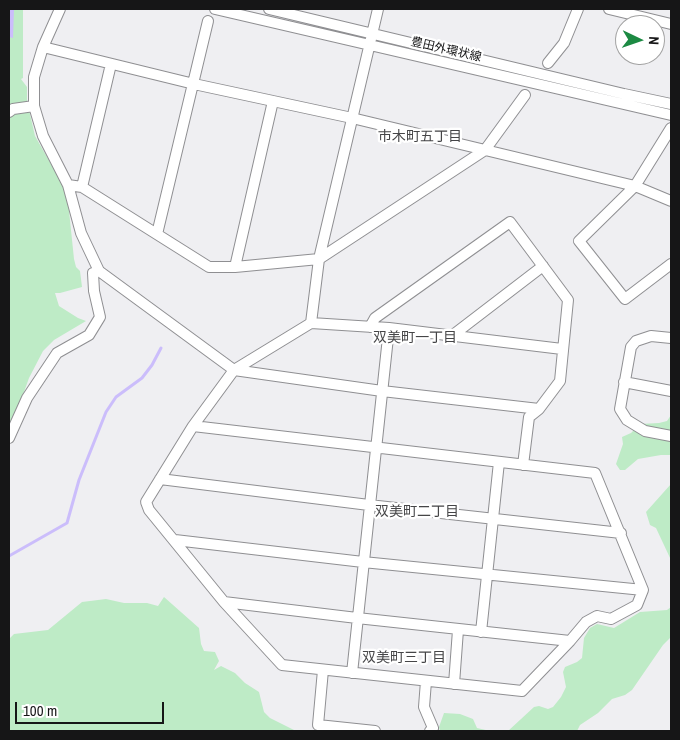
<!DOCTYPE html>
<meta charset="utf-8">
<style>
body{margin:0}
#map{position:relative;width:680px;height:740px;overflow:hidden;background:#efeff2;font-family:"Archivo Narrow",sans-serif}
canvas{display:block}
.frame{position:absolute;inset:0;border:10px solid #161617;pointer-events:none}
.north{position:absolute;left:615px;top:15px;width:50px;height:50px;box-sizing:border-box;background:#fff;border:1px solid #a2a2a2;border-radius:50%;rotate:93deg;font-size:14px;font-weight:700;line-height:20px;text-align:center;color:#161617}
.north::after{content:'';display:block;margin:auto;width:18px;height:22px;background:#1c8a43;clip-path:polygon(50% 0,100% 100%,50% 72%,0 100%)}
.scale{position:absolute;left:15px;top:702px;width:149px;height:22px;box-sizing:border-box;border:2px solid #161617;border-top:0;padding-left:6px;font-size:15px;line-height:18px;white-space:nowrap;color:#161617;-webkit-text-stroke:4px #fff;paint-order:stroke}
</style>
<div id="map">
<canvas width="680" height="740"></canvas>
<div class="frame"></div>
<div class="north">N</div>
<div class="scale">100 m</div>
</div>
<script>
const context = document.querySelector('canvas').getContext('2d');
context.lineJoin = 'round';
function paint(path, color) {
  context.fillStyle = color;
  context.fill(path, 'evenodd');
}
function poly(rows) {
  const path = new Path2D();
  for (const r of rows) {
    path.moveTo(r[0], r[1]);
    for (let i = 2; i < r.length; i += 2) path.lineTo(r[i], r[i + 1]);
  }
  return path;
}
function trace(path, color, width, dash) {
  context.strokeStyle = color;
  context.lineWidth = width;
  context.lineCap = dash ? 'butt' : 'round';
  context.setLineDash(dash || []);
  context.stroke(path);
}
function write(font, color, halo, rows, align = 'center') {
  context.font = font + ' "Archivo Narrow","Noto Sans JP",sans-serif';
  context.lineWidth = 4.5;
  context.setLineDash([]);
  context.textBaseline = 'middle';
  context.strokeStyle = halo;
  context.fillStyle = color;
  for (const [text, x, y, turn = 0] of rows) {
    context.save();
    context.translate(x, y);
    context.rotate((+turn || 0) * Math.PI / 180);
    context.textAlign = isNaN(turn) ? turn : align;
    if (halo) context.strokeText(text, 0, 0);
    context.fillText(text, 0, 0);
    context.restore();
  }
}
paint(poly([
 [9,9,23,9,23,78,21,79,27,87,27,102,9,108],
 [29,110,35,136,64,187,68,201,74,259,76,267,80,271,82,287,60,293,55,293,59,306,78,318,86,321,54,340,43,351,29,378,15,417,9,426,9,114],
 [671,415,671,455,661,455,638,459,625,470,620,470,616,464,623,444,622,437,631,433,640,424,659,423,667,421],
 [671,484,671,560,656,528,650,525,646,512],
 [164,597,199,628,201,644,204,651,215,652,219,661,214,670,221,666,235,673,245,683,259,692,264,712,270,718,296,731,9,731,9,639,14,634,48,630,82,602,106,599,124,603,147,603,158,606],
 [671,607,671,637,663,645,632,690,625,695,612,699,598,713,580,725,577,731,508,731,534,707,539,706,548,709,553,707,561,697,566,687,563,672,565,667,577,662,582,658,584,638,590,628,597,624,614,628,640,612,667,610],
 [444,713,460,714,473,719,477,728,490,731,440,731,439,727]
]), '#beebc6');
paint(poly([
 [9,9,14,9,13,38,9,37]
]), '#cbbdfb');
trace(poly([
 [9,556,67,523,79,480,106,412,116,397,142,378,152,365,161,348]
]), '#cbbdfb', 3);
const minor = poly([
 [60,9,43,47,34,77,34,106,43,136,68,185,81,233,99,271,234,370,382,391,539,409],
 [215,9,671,115],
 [269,9,624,94,671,104],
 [609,9,671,24],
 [43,47,194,84,352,118,635,186,671,201],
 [548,63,564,43,578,9],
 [9,112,13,109,34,106],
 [671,128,635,186,579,241,625,299,671,264],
 [68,185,82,187,209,267,235,267,319,259,485,150,525,95],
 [82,187,111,64],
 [157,234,208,21],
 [235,267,273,101],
 [311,323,319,259,378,9],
 [370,327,375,318,510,222,568,300,560,381,539,409,529,417,523,465],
 [453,335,543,266],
 [671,338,651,336,636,341,631,347,620,409,627,420,645,431,671,436],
 [624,382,671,391],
 [193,426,595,473,643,590,637,605,611,619,597,616,586,622,570,641,522,691,282,665,224,602,149,510,146,502,193,426,234,370,311,323,389,328,562,349],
 [9,438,27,398,57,353,89,335,100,317,94,291,93,273,99,271],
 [160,479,369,505,621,533],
 [175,540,363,562,643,590],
 [224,602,357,618,570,641],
 [481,632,499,462],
 [323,670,318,725,375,731],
 [352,673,389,328],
 [426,681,424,707,433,728,430,731],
 [454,684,458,630]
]);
trace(minor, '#8f8f92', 12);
trace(minor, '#fff', 10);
write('12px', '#161617', '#fff', [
 ["豊田外環状線",446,50,13]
]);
write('14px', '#454547', '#fff', [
 ["市木町五丁目",420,137],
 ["双美町一丁目",415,338],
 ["双美町二丁目",417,512],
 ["双美町三丁目",404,658]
]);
</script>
